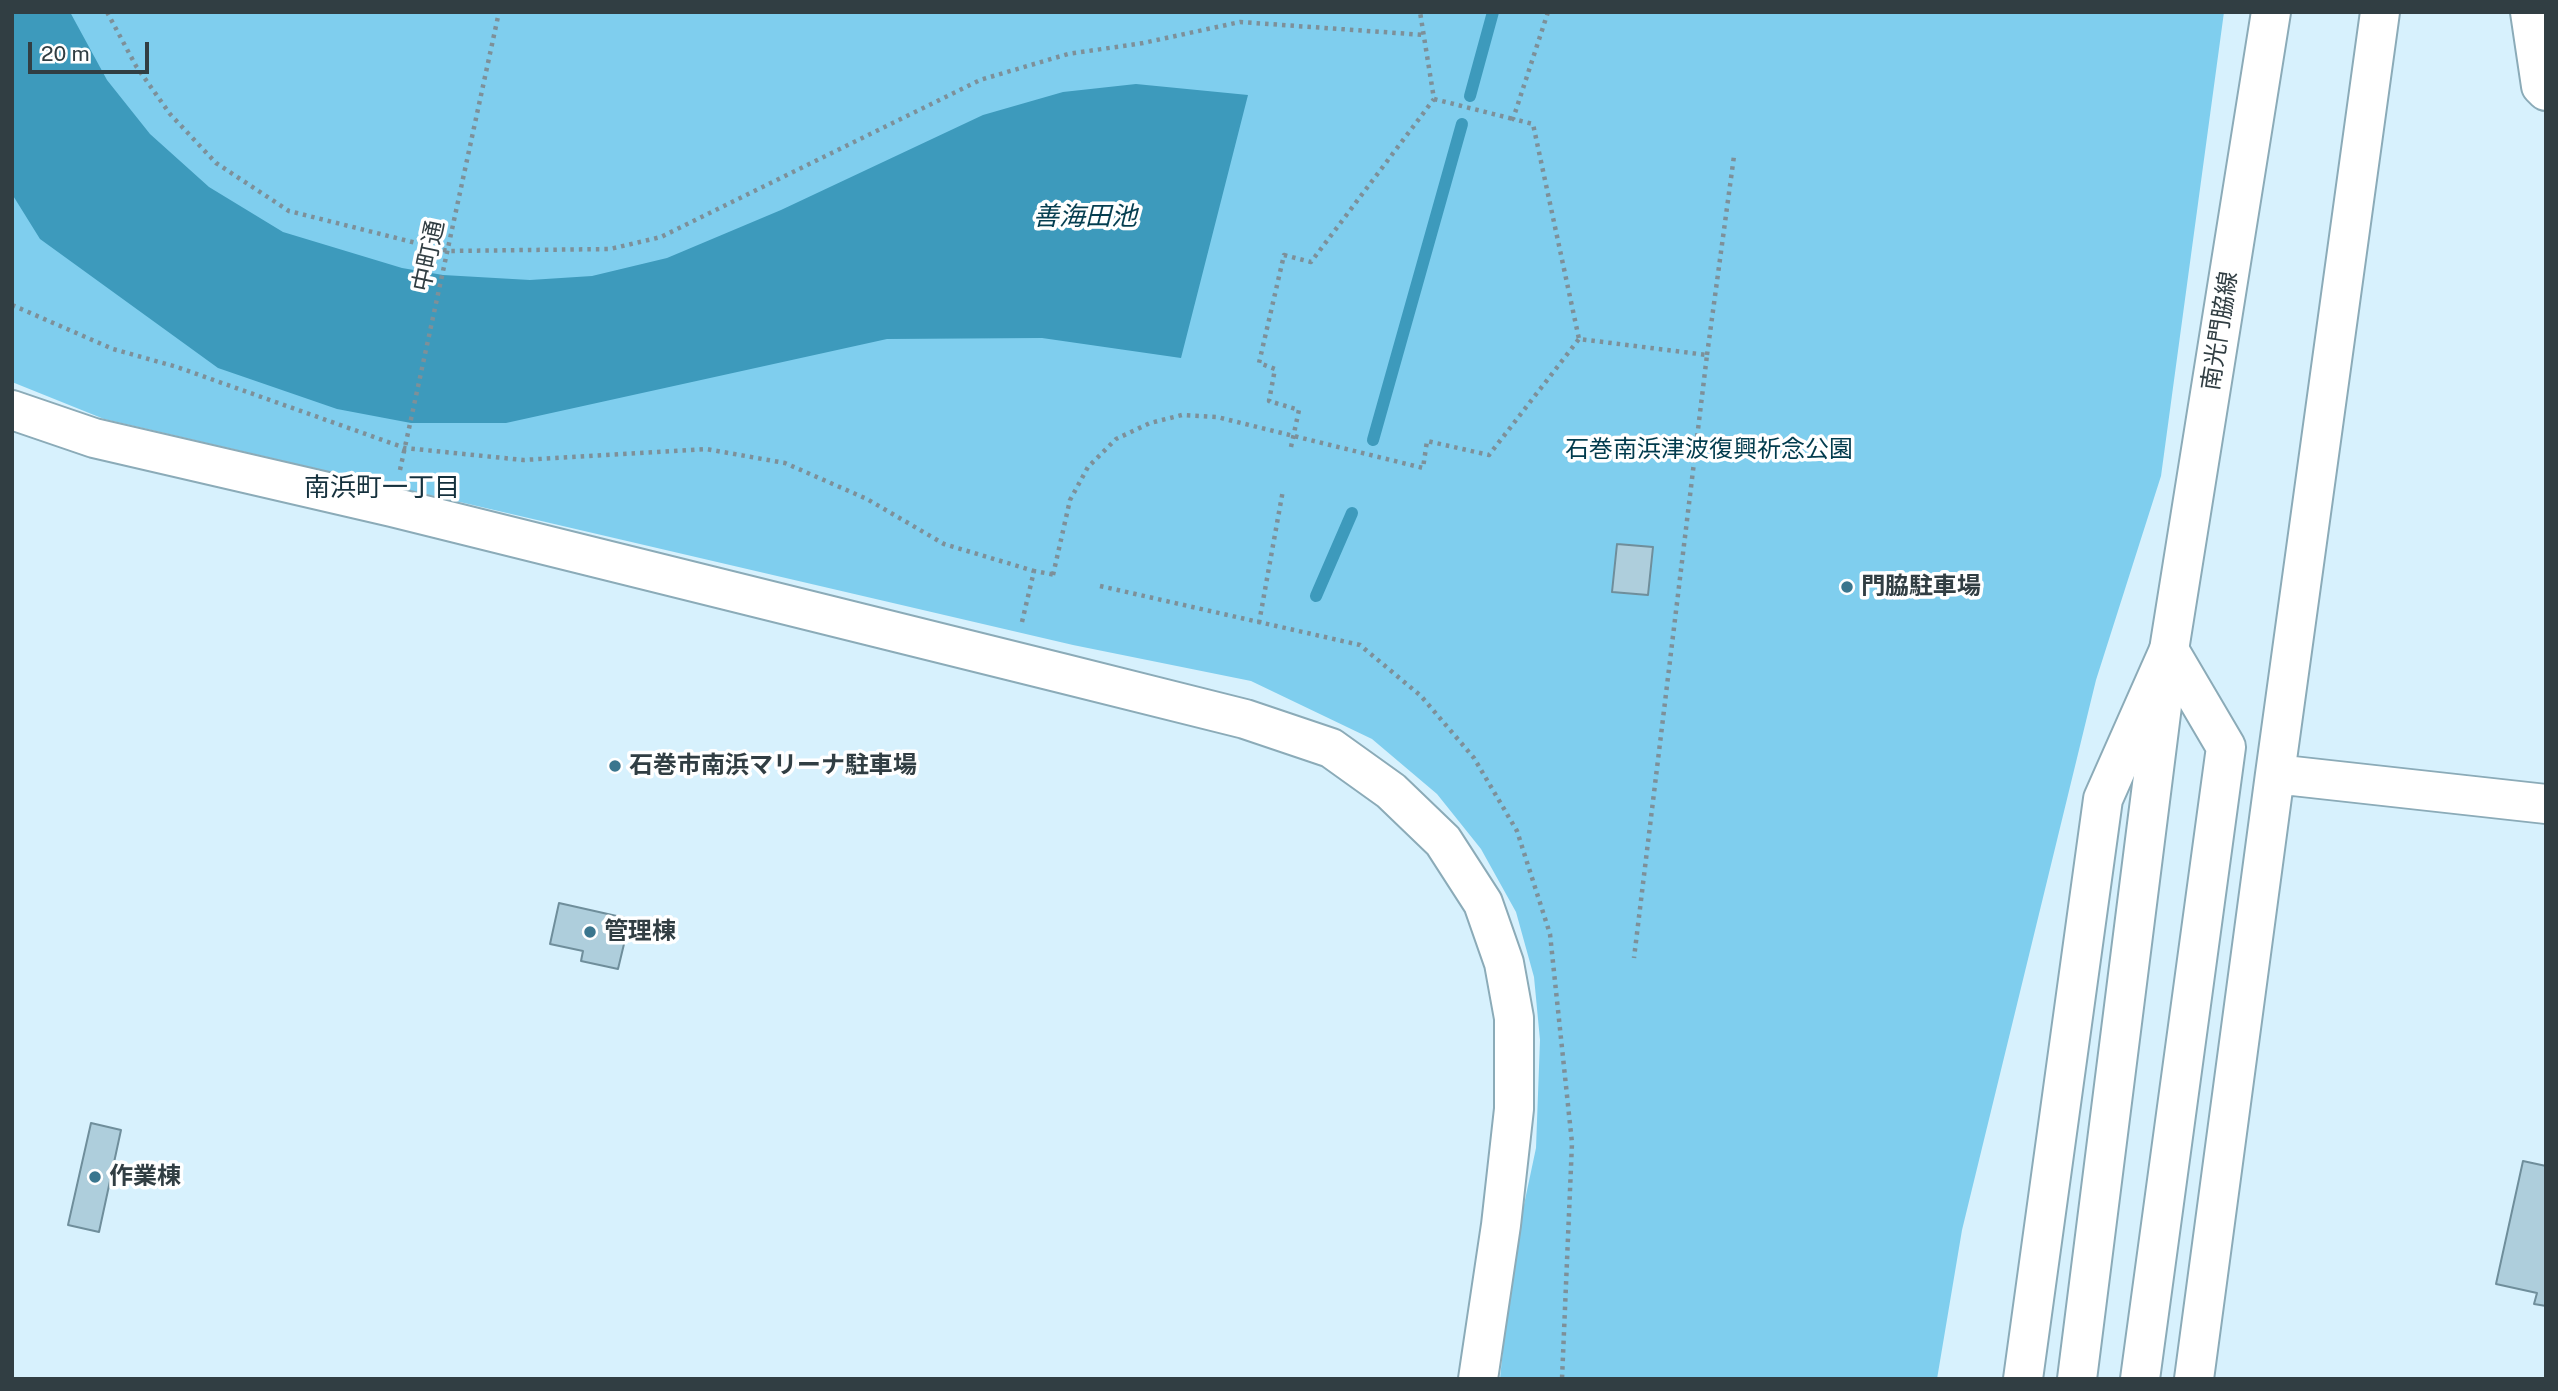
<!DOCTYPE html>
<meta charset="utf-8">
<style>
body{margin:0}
#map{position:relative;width:2558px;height:1391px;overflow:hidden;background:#d7f1fd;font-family:"Public Sans",sans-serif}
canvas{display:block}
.frame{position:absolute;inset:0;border:14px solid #313e43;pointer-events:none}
.scale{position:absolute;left:28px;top:42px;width:121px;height:32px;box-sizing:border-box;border:4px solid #313e43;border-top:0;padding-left:9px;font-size:21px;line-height:24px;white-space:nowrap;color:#313e43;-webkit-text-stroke:5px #fff;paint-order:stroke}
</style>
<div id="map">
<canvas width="2558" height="1391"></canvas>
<div class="frame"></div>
<div class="scale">20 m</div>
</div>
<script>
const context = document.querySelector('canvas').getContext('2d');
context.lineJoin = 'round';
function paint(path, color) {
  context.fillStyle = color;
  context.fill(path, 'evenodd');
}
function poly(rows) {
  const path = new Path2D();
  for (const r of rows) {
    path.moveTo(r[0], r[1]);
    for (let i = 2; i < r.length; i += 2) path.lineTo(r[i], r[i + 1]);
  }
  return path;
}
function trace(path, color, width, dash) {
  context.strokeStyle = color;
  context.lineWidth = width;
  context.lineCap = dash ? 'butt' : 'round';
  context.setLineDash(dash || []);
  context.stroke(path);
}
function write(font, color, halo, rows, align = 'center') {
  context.font = font + ' "Public Sans","Noto Sans JP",sans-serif';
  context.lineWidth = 7;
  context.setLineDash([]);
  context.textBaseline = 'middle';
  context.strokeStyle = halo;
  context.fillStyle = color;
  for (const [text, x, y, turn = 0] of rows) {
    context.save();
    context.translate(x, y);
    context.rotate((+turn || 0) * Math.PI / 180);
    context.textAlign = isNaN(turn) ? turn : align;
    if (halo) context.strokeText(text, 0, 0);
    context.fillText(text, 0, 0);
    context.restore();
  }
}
paint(poly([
 [12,12,2224,12,2161,476,2096,680,1962,1230,1937,1379,1500,1379,1511,1266,1536,1148,1540,1040,1534,977,1516,912,1481,849,1437,794,1372,739,1251,681,1073,645,104,419,12,382]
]), '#7fceee');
paint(poly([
 [12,12,70,12,107,80,150,134,209,187,283,232,402,268,443,275,530,280,592,276,667,258,781,210,983,115,1063,92,1136,84,1248,95,1181,358,1042,338,887,339,506,423,411,423,337,409,218,368,40,239,12,194]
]), '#3d9abc');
trace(poly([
 [1470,96,1493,12],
 [1373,440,1462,124],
 [1316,596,1352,513]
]), '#3d9abc', 12);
const building = poly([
 [1617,544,1653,547,1648,595,1612,592,1617,544],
 [559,903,630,919,618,969,581,961,583,951,550,944,559,903],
 [91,1123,121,1130,99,1232,68,1225,91,1123],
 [2523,1161,2546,1166,2546,1306,2534,1304,2537,1293,2496,1284,2523,1161]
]);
paint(building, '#aecedc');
trace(building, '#6f8e9b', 2);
const street = poly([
 [2380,12,2275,774,2546,804],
 [2530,12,2541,86,2546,91],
 [2194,1379,2275,774]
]);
const secondary = poly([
 [12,410,94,438,392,507,1065,674,1245,719,1331,748,1391,791,1443,841,1483,903,1504,963,1514,1018,1514,1109,1501,1225,1478,1379],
 [2077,1379,2169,650,2271,12]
]);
const primary = poly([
 [2023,1379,2103,799,2169,650],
 [2140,1379,2226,747,2169,650]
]);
trace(street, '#8babb8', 42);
trace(secondary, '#8babb8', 42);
trace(primary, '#8babb8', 42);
trace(poly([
 [107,12,136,66,170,114,216,163,289,211,448,251,610,249,661,237,980,80,1068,54,1143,43,1240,22,1425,35],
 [1548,12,1513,119,1533,124,1579,339,1707,355,1634,958],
 [1434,99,1513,119],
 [12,305,113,349,177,367,405,448,523,460,706,449,785,463,867,499,944,544,1034,571],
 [1707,355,1734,156],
 [1291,447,1299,410,1269,401,1275,369,1259,363,1284,255,1311,262,1434,99,1420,12],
 [400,470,499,12],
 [1053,575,1070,500,1088,467,1116,439,1150,423,1182,415,1217,417,1423,468,1427,441,1489,455,1579,339],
 [1100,586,1360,645,1421,696,1474,758,1517,831,1550,934,1572,1143,1562,1379],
 [1022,622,1034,571,1056,575],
 [1259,623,1283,490]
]), '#7d9099', 4.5, [3.5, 5]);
trace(street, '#fff', 38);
trace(secondary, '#fff', 38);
trace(primary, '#fff', 38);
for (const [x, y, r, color] of [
 [1847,587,7,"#3a768e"],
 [615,766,7,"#3a768e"],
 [590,932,7,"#3a768e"],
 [95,1177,7,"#3a768e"]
]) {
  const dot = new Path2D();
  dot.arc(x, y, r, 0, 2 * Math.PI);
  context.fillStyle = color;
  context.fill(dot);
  trace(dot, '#fff', 2.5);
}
write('24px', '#313e43', '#fff', [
 ["中町通",429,256,-78],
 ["南光門脇線",2220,331,-81]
]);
write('24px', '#013b4d', '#fff', [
 ["石巻南浜津波復興祈念公園",1709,450]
]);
write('bold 24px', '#313e43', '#fff', [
 ["門脇駐車場",1861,587],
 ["石巻市南浜マリーナ駐車場",629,766],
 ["管理棟",604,932],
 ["作業棟",109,1177]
], 'left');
write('italic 26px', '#053e50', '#fff', [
 ["善海田池",1085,217]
]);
write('26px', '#15313d', '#fff', [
 ["南浜町一丁目",382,488]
]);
</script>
